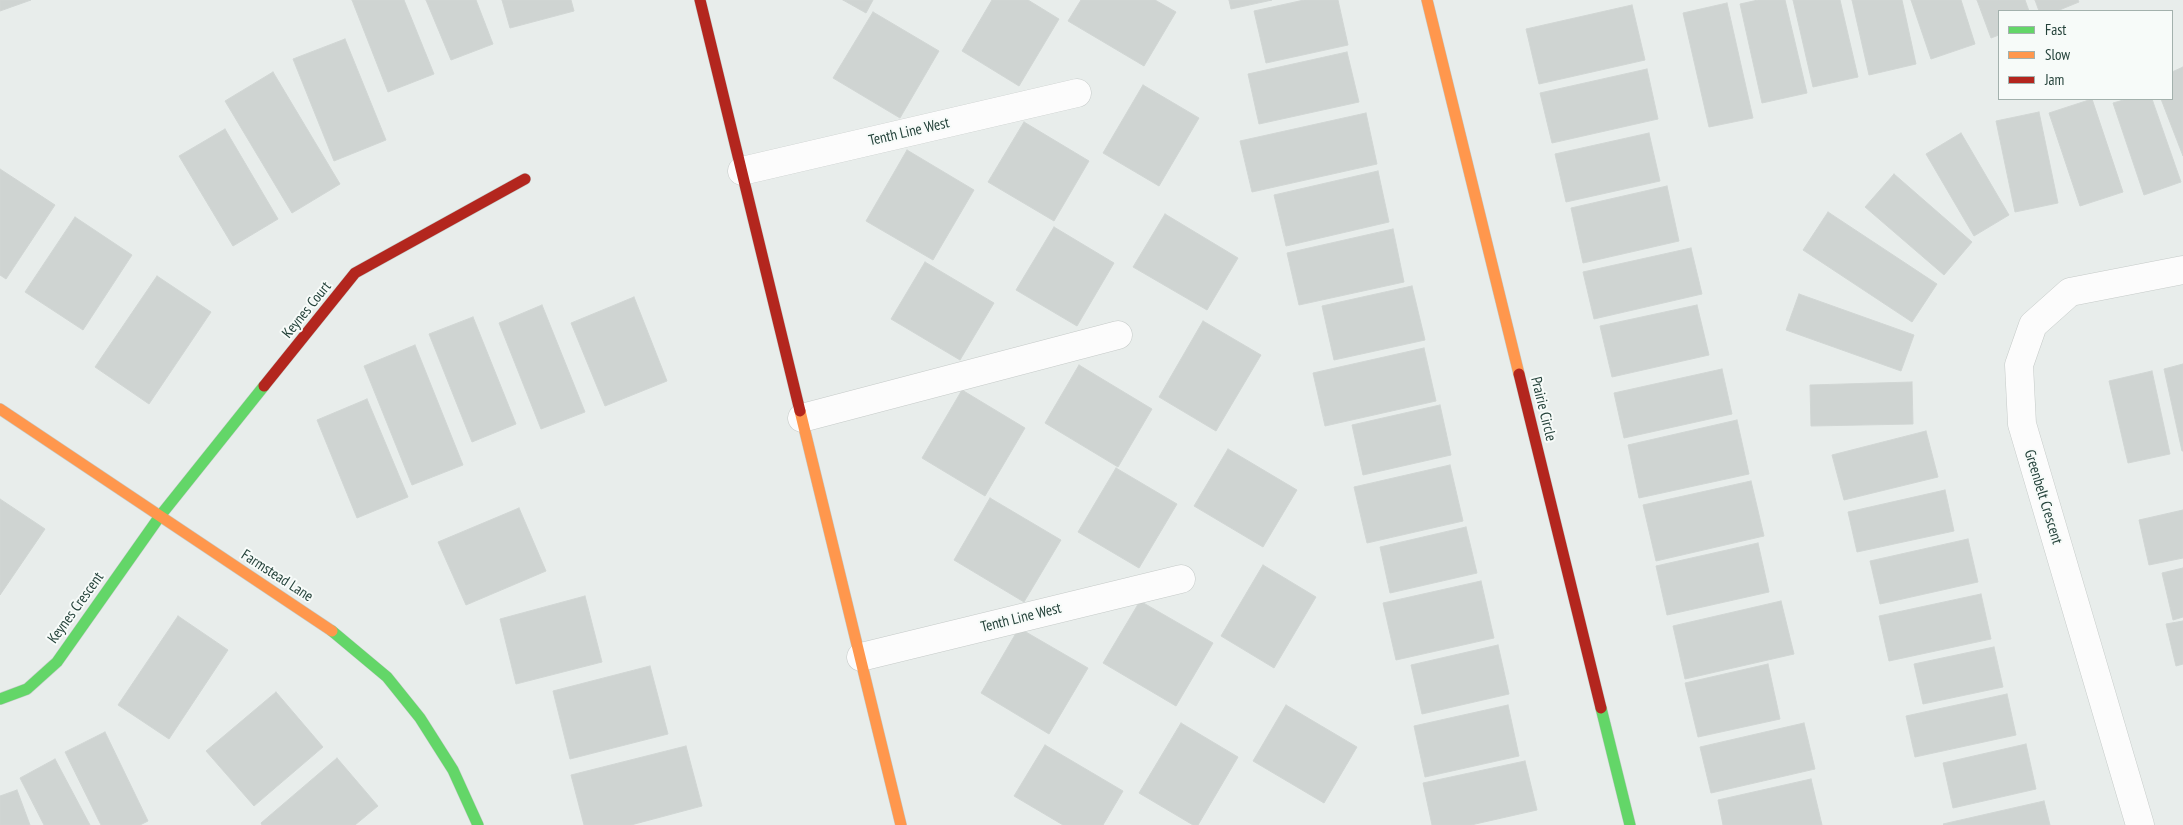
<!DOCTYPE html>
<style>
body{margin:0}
#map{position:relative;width:2183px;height:825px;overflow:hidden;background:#e8edeb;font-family:"PT Sans Narrow",sans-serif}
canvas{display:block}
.legend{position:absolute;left:1998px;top:10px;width:175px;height:90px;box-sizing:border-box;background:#f7fbf9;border:1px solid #a3b1ad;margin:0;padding:6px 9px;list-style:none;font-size:15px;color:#24423a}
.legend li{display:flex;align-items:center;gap:10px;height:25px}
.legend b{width:25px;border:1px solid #a3b1ad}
</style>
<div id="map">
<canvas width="2183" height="825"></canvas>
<ul class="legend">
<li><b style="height:6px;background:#63d668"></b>Fast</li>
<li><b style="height:6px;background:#ff974d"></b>Slow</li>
<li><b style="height:6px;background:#b3261e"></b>Jam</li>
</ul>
</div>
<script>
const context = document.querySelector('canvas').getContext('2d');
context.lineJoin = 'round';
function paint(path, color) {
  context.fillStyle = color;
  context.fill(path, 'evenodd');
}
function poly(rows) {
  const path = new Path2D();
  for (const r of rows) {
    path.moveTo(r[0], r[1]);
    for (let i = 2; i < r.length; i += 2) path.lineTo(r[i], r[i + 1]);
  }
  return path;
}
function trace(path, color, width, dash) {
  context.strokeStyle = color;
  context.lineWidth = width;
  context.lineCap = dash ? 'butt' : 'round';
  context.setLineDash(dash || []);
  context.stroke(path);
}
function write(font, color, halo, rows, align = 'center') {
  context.font = font + ' "PT Sans Narrow",sans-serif';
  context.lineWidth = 4;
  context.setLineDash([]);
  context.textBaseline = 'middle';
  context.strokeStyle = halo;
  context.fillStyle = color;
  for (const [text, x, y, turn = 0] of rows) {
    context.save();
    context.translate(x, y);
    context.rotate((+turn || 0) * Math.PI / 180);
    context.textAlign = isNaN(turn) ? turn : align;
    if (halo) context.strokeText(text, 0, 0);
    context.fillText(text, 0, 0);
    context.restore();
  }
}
const building = poly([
 [0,0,31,0,0,11,0,0],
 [352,0,404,0,434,74,388,92,352,0],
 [426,0,476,0,493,44,451,60,426,0],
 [502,0,571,0,574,11,510,28,502,0],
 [843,0,873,0,866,13,843,0],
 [992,0,1028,0,1059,19,1019,86,962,51,992,0],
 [1081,0,1155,0,1176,12,1144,66,1068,21,1081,0],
 [1229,0,1272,0,1231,9,1229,0],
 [1304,0,1338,0,1348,45,1266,63,1254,11,1304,0],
 [1758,0,1785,0,1807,93,1762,103,1740,4,1758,0],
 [1793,0,1840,0,1858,77,1813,87,1793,0],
 [1852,0,1902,0,1916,64,1869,75,1852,0],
 [1911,0,1961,0,1975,44,1931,59,1911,0],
 [1977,0,2025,0,2029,11,1999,11,1999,35,1991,38,1977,0],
 [2035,0,2078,0,2079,2,2057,11,2039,11,2035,0],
 [1727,3,1753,118,1709,127,1683,13,1727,3],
 [1632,5,1645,60,1539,84,1526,29,1632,5],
 [873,12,939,51,900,118,833,78,873,12],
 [345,39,386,140,334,161,293,59,345,39],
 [1347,52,1359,102,1259,124,1248,74,1347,52],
 [2183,67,2183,156,2161,99,2172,99,2172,72,2183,67],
 [1647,69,1658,119,1552,143,1540,93,1647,69],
 [273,72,340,184,292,213,225,101,273,72],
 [1143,85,1199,118,1159,186,1103,153,1143,85],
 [2092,99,2123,192,2080,206,2049,113,2092,99],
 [2127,99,2152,99,2181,182,2144,195,2113,103,2127,99],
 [2039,112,2058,203,2015,212,1996,121,2039,112],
 [1366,113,1377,164,1252,192,1240,141,1366,113],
 [1024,122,1089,161,1054,221,988,182,1024,122],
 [225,129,278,219,233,246,179,156,225,129],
 [1649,133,1660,181,1566,202,1555,154,1649,133],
 [1961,133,2009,215,1974,236,1926,154,1961,133],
 [907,150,974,190,933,260,866,221,907,150],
 [0,169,55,205,6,279,0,275,0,169],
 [1378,171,1389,222,1286,246,1274,195,1378,171],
 [1894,174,1972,242,1944,275,1865,207,1894,174],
 [1667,186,1679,241,1583,263,1571,208,1667,186],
 [1828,212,1937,284,1912,322,1803,250,1828,212],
 [1165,214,1238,258,1207,310,1133,267,1165,214],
 [75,217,132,255,83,330,25,292,75,217],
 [1054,227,1114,263,1077,326,1016,290,1054,227],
 [1393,229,1404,282,1299,305,1287,253,1393,229],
 [1691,248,1702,294,1594,319,1583,272,1691,248],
 [925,262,994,303,960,360,891,319,925,262],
 [157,276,211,312,149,404,95,367,157,276],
 [1412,286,1425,340,1334,360,1322,306,1412,286],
 [1799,294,1914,335,1901,371,1786,330,1799,294],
 [634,297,667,381,605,406,571,323,634,297],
 [542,305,585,412,541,429,499,323,542,305],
 [1697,305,1709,355,1612,377,1600,326,1697,305],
 [473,317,516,424,472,442,429,334,473,317],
 [1203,321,1261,355,1216,431,1159,397,1203,321],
 [415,345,463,465,412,485,364,366,415,345],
 [1424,348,1436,401,1325,426,1313,373,1424,348],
 [2183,364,2183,451,2182,451,2164,369,2183,364],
 [1079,365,1152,409,1118,467,1045,423,1079,365],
 [1722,369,1732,414,1624,438,1614,393,1722,369],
 [2152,371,2170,454,2128,463,2109,381,2152,371],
 [1912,382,1913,424,1811,426,1810,385,1912,382],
 [962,390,1025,428,985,496,922,458,962,390],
 [367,399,408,497,357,518,317,420,367,399],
 [1440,405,1451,455,1363,475,1352,425,1440,405],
 [1737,420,1749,474,1639,498,1628,445,1737,420],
 [1926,431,1938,477,1844,500,1832,455,1926,431],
 [1228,449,1297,490,1263,547,1194,506,1228,449],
 [1450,465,1463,521,1367,543,1354,487,1450,465],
 [1116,468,1177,504,1139,568,1078,532,1116,468],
 [1751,481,1764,536,1656,561,1643,505,1751,481],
 [1945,490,1954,531,1857,552,1848,512,1945,490],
 [990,498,1061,540,1024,602,954,560,990,498],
 [0,499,45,529,0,595,0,499],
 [519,508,546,571,466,605,438,542,519,508],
 [2183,510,2183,558,2149,565,2139,520,2183,510],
 [1466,527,1477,573,1390,593,1380,547,1466,527],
 [1968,539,1978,582,1880,604,1870,561,1968,539],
 [1758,543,1769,592,1667,615,1656,566,1758,543],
 [1263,565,1316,597,1274,668,1221,636,1263,565],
 [2183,568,2183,617,2173,620,2162,573,2183,568],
 [1481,581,1494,638,1396,660,1383,603,1481,581],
 [1981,594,1991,639,1889,661,1879,616,1981,594],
 [585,596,602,662,516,684,500,619,585,596],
 [1140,601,1213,643,1176,706,1103,663,1140,601],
 [1781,601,1794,654,1685,679,1673,626,1781,601],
 [178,616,228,650,169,739,118,705,178,616],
 [2183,621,2183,664,2176,666,2166,624,2183,621],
 [1019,628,1088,668,1049,734,981,693,1019,628],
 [1498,645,1509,694,1422,714,1411,665,1498,645],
 [1994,647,2003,687,1923,704,1914,664,1994,647],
 [1768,664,1780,719,1698,737,1685,683,1768,664],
 [650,666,668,734,570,759,553,691,650,666],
 [276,692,323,747,254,806,206,751,276,692],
 [2007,694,2016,735,1915,757,1906,716,2007,694],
 [1286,705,1357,747,1324,803,1253,761,1286,705],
 [1508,705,1519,756,1425,777,1414,726,1508,705],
 [1181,723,1238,757,1198,825,1193,825,1139,793,1181,723],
 [1804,723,1815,769,1711,793,1700,747,1804,723],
 [105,732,148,821,140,825,101,825,65,752,105,732],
 [2026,744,2036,789,1953,808,1943,763,2026,744],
 [1045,745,1123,791,1103,825,1063,825,1014,796,1045,745],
 [686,746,702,806,631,825,584,825,571,775,686,746],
 [337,758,378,806,355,825,262,825,261,823,337,758],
 [55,759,90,825,44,825,20,778,55,759],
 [1525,761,1537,810,1471,825,1432,825,1423,783,1525,761],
 [1811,779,1822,825,1723,825,1718,800,1811,779],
 [17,790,30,825,0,825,0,796,17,790],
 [2044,801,2050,825,1944,825,1943,824,2044,801]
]);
paint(building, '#cfd4d2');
trace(building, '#d1d6d4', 1);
const street = poly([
 [742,171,1077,93],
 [802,418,1118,335],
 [861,657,1181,579],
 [2140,825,2022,424,2019,365,2033,325,2070,292,2183,270]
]);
const fast = poly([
 [332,631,387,677,420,718,453,770,478,825],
 [0,699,27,689,57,662,160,516,264,386],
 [1601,708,1630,825]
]);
const slow = poly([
 [1427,0,1519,374],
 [0,409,332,631],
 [800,411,901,825]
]);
const jam = poly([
 [700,0,800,411],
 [1519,374,1601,708],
 [264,386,355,273,525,179]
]);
trace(street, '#c5cac8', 29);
trace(fast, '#c3cbc8', 12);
trace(slow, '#c3cbc8', 12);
trace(jam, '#c3cbc8', 12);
trace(street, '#fcfcfc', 28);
trace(fast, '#63d668', 11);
trace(slow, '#ff974d', 11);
trace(jam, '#b3261e', 11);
write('15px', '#24423a', '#f7fbf9', [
 ["Tenth Line West",909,132,-13],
 ["Keynes Court",307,310,-51],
 ["Prairie Circle",1543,409,76],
 ["Greenbelt Crescent",2043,497,73],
 ["Farmstead Lane",277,576,33],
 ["Keynes Crescent",76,608,-54],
 ["Tenth Line West",1021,618,-14]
]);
</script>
